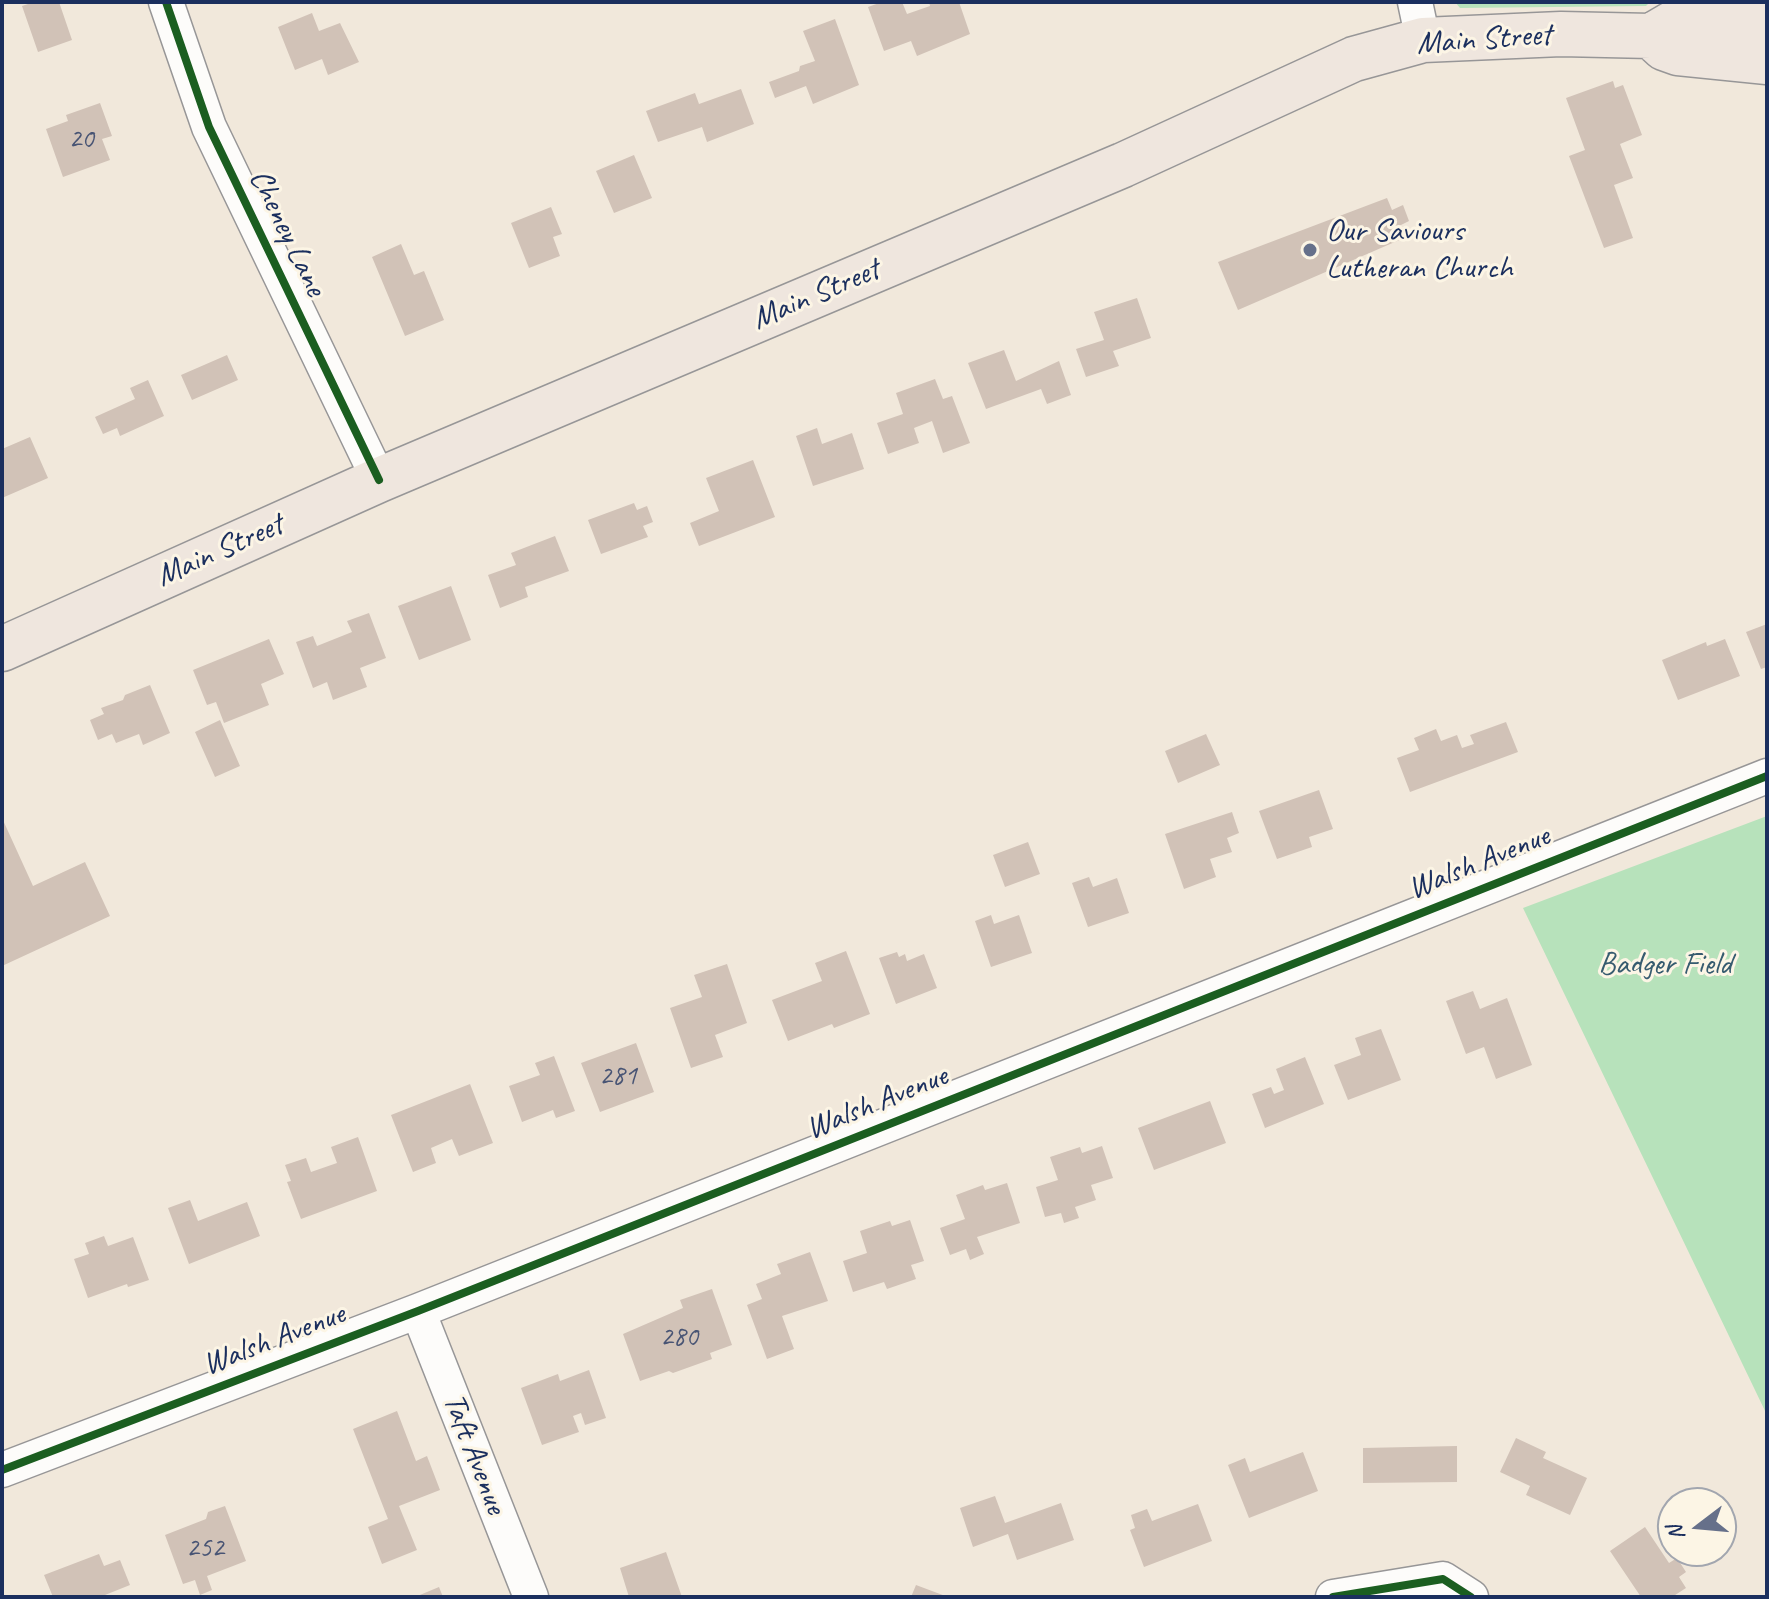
<!DOCTYPE html>
<style>
body{margin:0}
#map{position:relative;width:1769px;height:1599px;overflow:hidden;background:#f1e8db;font-family:Caveat,sans-serif}
canvas{display:block}
.frame{position:absolute;inset:0;border:4px solid #1b2f5e;pointer-events:none}
.north{position:absolute;left:1657px;top:1487px;width:80px;height:80px;box-sizing:border-box;background:#fcf5e5;border:2px solid #a2a6af;border-radius:50%;rotate:254deg;font-size:22px;font-weight:700;line-height:32px;text-align:center;color:#1b2f5e}
.north::after{content:'';display:block;margin:auto;width:28px;height:36px;background:#66708a;clip-path:polygon(50% 0,100% 100%,50% 72%,0 100%)}
</style>
<div id="map">
<canvas width="1769" height="1599"></canvas>
<div class="frame"></div>
<div class="north">N</div>
</div>
<script>
const context = document.querySelector('canvas').getContext('2d');
context.lineJoin = 'round';
function paint(path, color) {
  context.fillStyle = color;
  context.fill(path, 'evenodd');
}
function poly(rows) {
  const path = new Path2D();
  for (const r of rows) {
    path.moveTo(r[0], r[1]);
    for (let i = 2; i < r.length; i += 2) path.lineTo(r[i], r[i + 1]);
  }
  return path;
}
function trace(path, color, width, dash) {
  context.strokeStyle = color;
  context.lineWidth = width;
  context.lineCap = dash ? 'butt' : 'round';
  context.setLineDash(dash || []);
  context.stroke(path);
}
function write(font, color, halo, rows, align = 'center') {
  context.font = font + ' Caveat,sans-serif';
  context.lineWidth = 6;
  context.setLineDash([]);
  context.textBaseline = 'middle';
  context.strokeStyle = halo;
  context.fillStyle = color;
  for (const [text, x, y, turn = 0] of rows) {
    context.save();
    context.translate(x, y);
    context.rotate((+turn || 0) * Math.PI / 180);
    context.textAlign = isNaN(turn) ? turn : align;
    if (halo) context.strokeText(text, 0, 0);
    context.fillText(text, 0, 0);
    context.restore();
  }
}
paint(poly([
 [1455,2,1650,2,1646,6,1460,8],
 [1767,816,1767,1415,1523,908]
]), '#b7e2bb');
paint(poly([
 [34,2,59,2,72,40,38,52,22,6],
 [882,2,902,2,907,14,930,6,929,2,959,2,970,34,917,56,911,41,884,51,868,7],
 [312,13,319,31,340,23,359,62,328,75,322,59,295,70,278,27],
 [835,19,859,85,813,104,806,86,775,98,769,82,799,71,800,66,815,61,803,31],
 [1613,81,1615,88,1623,85,1642,135,1620,144,1633,178,1614,185,1633,238,1604,248,1569,156,1585,150,1566,98],
 [741,89,754,124,707,142,702,127,658,142,646,111,695,93,699,104],
 [100,103,112,136,102,139,110,160,63,177,46,129,68,121,66,115],
 [634,155,652,198,614,213,596,171],
 [1387,198,1392,210,1403,205,1409,221,1399,226,1404,238,1238,310,1218,262],
 [551,207,562,234,553,237,560,256,529,268,511,223],
 [401,244,414,275,424,271,444,320,405,336,372,257],
 [1137,298,1151,338,1113,351,1119,366,1086,377,1076,349,1104,340,1094,312],
 [1004,350,1016,381,1059,361,1071,395,1047,404,1041,389,986,409,968,363],
 [227,355,238,380,192,400,181,375],
 [935,379,943,399,952,396,970,443,943,453,932,421,914,428,919,443,888,454,877,423,903,414,896,393],
 [148,380,164,416,120,436,117,428,103,434,95,417,135,399,130,388],
 [817,428,822,444,852,433,864,469,813,486,796,436],
 [30,437,48,478,2,498,2,449],
 [753,460,775,517,699,546,690,523,719,511,706,478],
 [634,503,637,510,647,506,653,522,643,526,648,537,601,554,588,520],
 [555,536,569,571,525,587,528,597,500,608,488,575,516,565,511,553],
 [451,586,471,640,419,660,398,606],
 [369,613,386,658,360,668,367,687,333,700,327,682,313,688,296,642,313,636,317,646,352,632,347,621],
 [1767,624,1767,667,1761,669,1746,632],
 [269,639,284,674,261,684,269,705,224,723,216,702,207,705,193,670],
 [1725,639,1740,676,1678,700,1662,660,1706,642,1707,646],
 [150,685,170,733,143,745,139,734,116,743,112,734,98,740,90,720,104,714,101,708,123,700,125,695],
 [220,720,240,766,215,777,195,732],
 [1506,722,1518,752,1410,792,1397,758,1419,750,1414,738,1436,729,1441,741,1457,735,1462,748,1474,744,1470,735],
 [1206,734,1220,765,1178,783,1165,751],
 [1319,790,1333,829,1309,837,1312,847,1277,859,1259,811],
 [1232,812,1239,833,1227,838,1232,852,1210,859,1216,877,1184,889,1165,834],
 [2,818,33,886,85,862,110,916,2,966],
 [1028,842,1040,874,1005,887,993,855],
 [1089,877,1093,887,1117,878,1129,913,1088,927,1072,883],
 [991,915,994,924,1019,915,1032,953,991,967,975,921],
 [846,951,870,1014,834,1028,832,1024,788,1041,772,1000,822,981,815,963],
 [897,952,899,957,905,954,907,961,924,954,937,988,896,1004,879,958],
 [727,964,747,1023,715,1035,723,1057,691,1068,670,1008,702,997,694,975],
 [1473,991,1480,1009,1507,998,1532,1065,1496,1079,1484,1047,1466,1054,1446,1001],
 [1381,1029,1401,1080,1348,1100,1334,1065,1361,1055,1355,1038],
 [636,1043,654,1092,600,1112,581,1063],
 [554,1056,575,1111,556,1118,553,1110,522,1122,509,1086,540,1075,535,1063],
 [1305,1057,1324,1104,1265,1128,1252,1094,1271,1087,1274,1094,1284,1090,1276,1069],
 [470,1084,493,1143,459,1156,452,1139,431,1148,436,1163,413,1172,391,1115],
 [1210,1101,1226,1143,1154,1170,1138,1128],
 [358,1137,377,1191,301,1219,287,1182,291,1181,285,1165,306,1158,311,1172,337,1163,331,1147],
 [1102,1146,1113,1178,1091,1185,1096,1200,1075,1207,1079,1218,1064,1223,1061,1213,1045,1217,1036,1187,1058,1180,1050,1157,1080,1147,1082,1153],
 [1007,1183,1020,1223,977,1237,984,1254,970,1260,966,1249,950,1255,940,1228,965,1219,956,1195,983,1185,985,1190],
 [190,1200,198,1221,247,1202,260,1236,189,1264,168,1208],
 [910,1220,924,1261,911,1265,916,1279,887,1289,884,1282,853,1292,843,1261,867,1253,860,1231,890,1221,892,1226],
 [104,1236,108,1246,133,1237,149,1280,128,1287,127,1284,88,1298,74,1259,89,1254,85,1243],
 [810,1252,828,1301,782,1316,794,1349,767,1359,747,1305,762,1299,756,1284,781,1274,777,1264],
 [712,1289,732,1345,710,1353,712,1359,673,1373,669,1371,640,1381,623,1334,683,1308,680,1300],
 [589,1370,606,1418,585,1425,581,1413,573,1416,579,1432,542,1445,521,1388,558,1374,560,1381],
 [397,1411,416,1461,427,1456,440,1490,399,1506,417,1550,382,1564,368,1527,388,1519,353,1429],
 [1516,1438,1546,1452,1543,1458,1587,1478,1570,1515,1526,1495,1530,1486,1500,1472],
 [1457,1446,1457,1482,1363,1483,1363,1448],
 [1303,1452,1318,1491,1249,1518,1228,1465,1245,1458,1250,1472],
 [995,1496,1005,1523,1061,1503,1074,1540,1017,1560,1008,1534,973,1547,960,1508],
 [1198,1504,1212,1541,1144,1567,1130,1530,1135,1528,1131,1515,1147,1509,1152,1521],
 [225,1506,246,1561,207,1576,212,1590,200,1595,195,1580,183,1584,165,1535,206,1519,208,1512],
 [1645,1527,1669,1563,1677,1558,1686,1572,1679,1577,1686,1588,1672,1597,1641,1597,1610,1551],
 [666,1552,682,1597,629,1597,620,1568],
 [99,1554,104,1566,120,1560,130,1585,100,1597,53,1597,44,1575],
 [916,1585,948,1597,911,1597],
 [439,1587,443,1597,415,1597]
]), '#d1c2b7');
const minor = poly([
 [166,2,209,127,379,480],
 [1415,2,1423,40],
 [418,1311,531,1597],
 [2,1470,418,1311,1767,776],
 [1333,1597,1443,1579,1471,1597]
]);
const major = poly([
 [1651,36,1664,48,1678,53,1767,62],
 [1651,36,1675,22,1694,19,1725,18,1767,24],
 [2,649,379,480,1123,165,1354,59,1423,40,1561,34,1651,36]
]);
trace(minor, '#979697', 37);
trace(major, '#979697', 47);
trace(minor, '#fdfcfa', 34);
trace(major, '#efe6de', 44);
trace(poly([
 [166,2,209,127,379,480],
 [2,1470,418,1311,1767,776],
 [1333,1597,1443,1579,1471,1597]
]), '#1b5e20', 8);
for (const [x, y, r, color] of [
 [1310,250,8,"#66708a"]
]) {
  const dot = new Path2D();
  dot.arc(x, y, r, 0, 2 * Math.PI);
  context.fillStyle = color;
  context.fill(dot);
  trace(dot, '#fcf5e5', 3);
}
write('28px', '#485474', null, [
 ["20",81,140],
 ["281",618,1077],
 ["280",679,1338],
 ["252",205,1549]
]);
write('32px', '#1b2f5e', '#fcf5e5', [
 ["Main Street",1484,40,-4],
 ["Cheney Lane",287,233,64],
 ["Main Street",816,295,-23],
 ["Main Street",220,551,-24],
 ["Walsh Avenue",1479,863,-22],
 ["Walsh Avenue",877,1103,-22],
 ["Walsh Avenue",274,1340,-21],
 ["Taft Avenue",474,1454,69]
]);
write('32px', '#1b2f5e', '#fcf5e5', [
 ["Our Saviours",1326,232],
 ["Lutheran Church",1326,269]
], 'left');
write('32px', '#365b6f', '#fcf5e5', [
 ["Badger Field",1665,965]
]);
</script>
